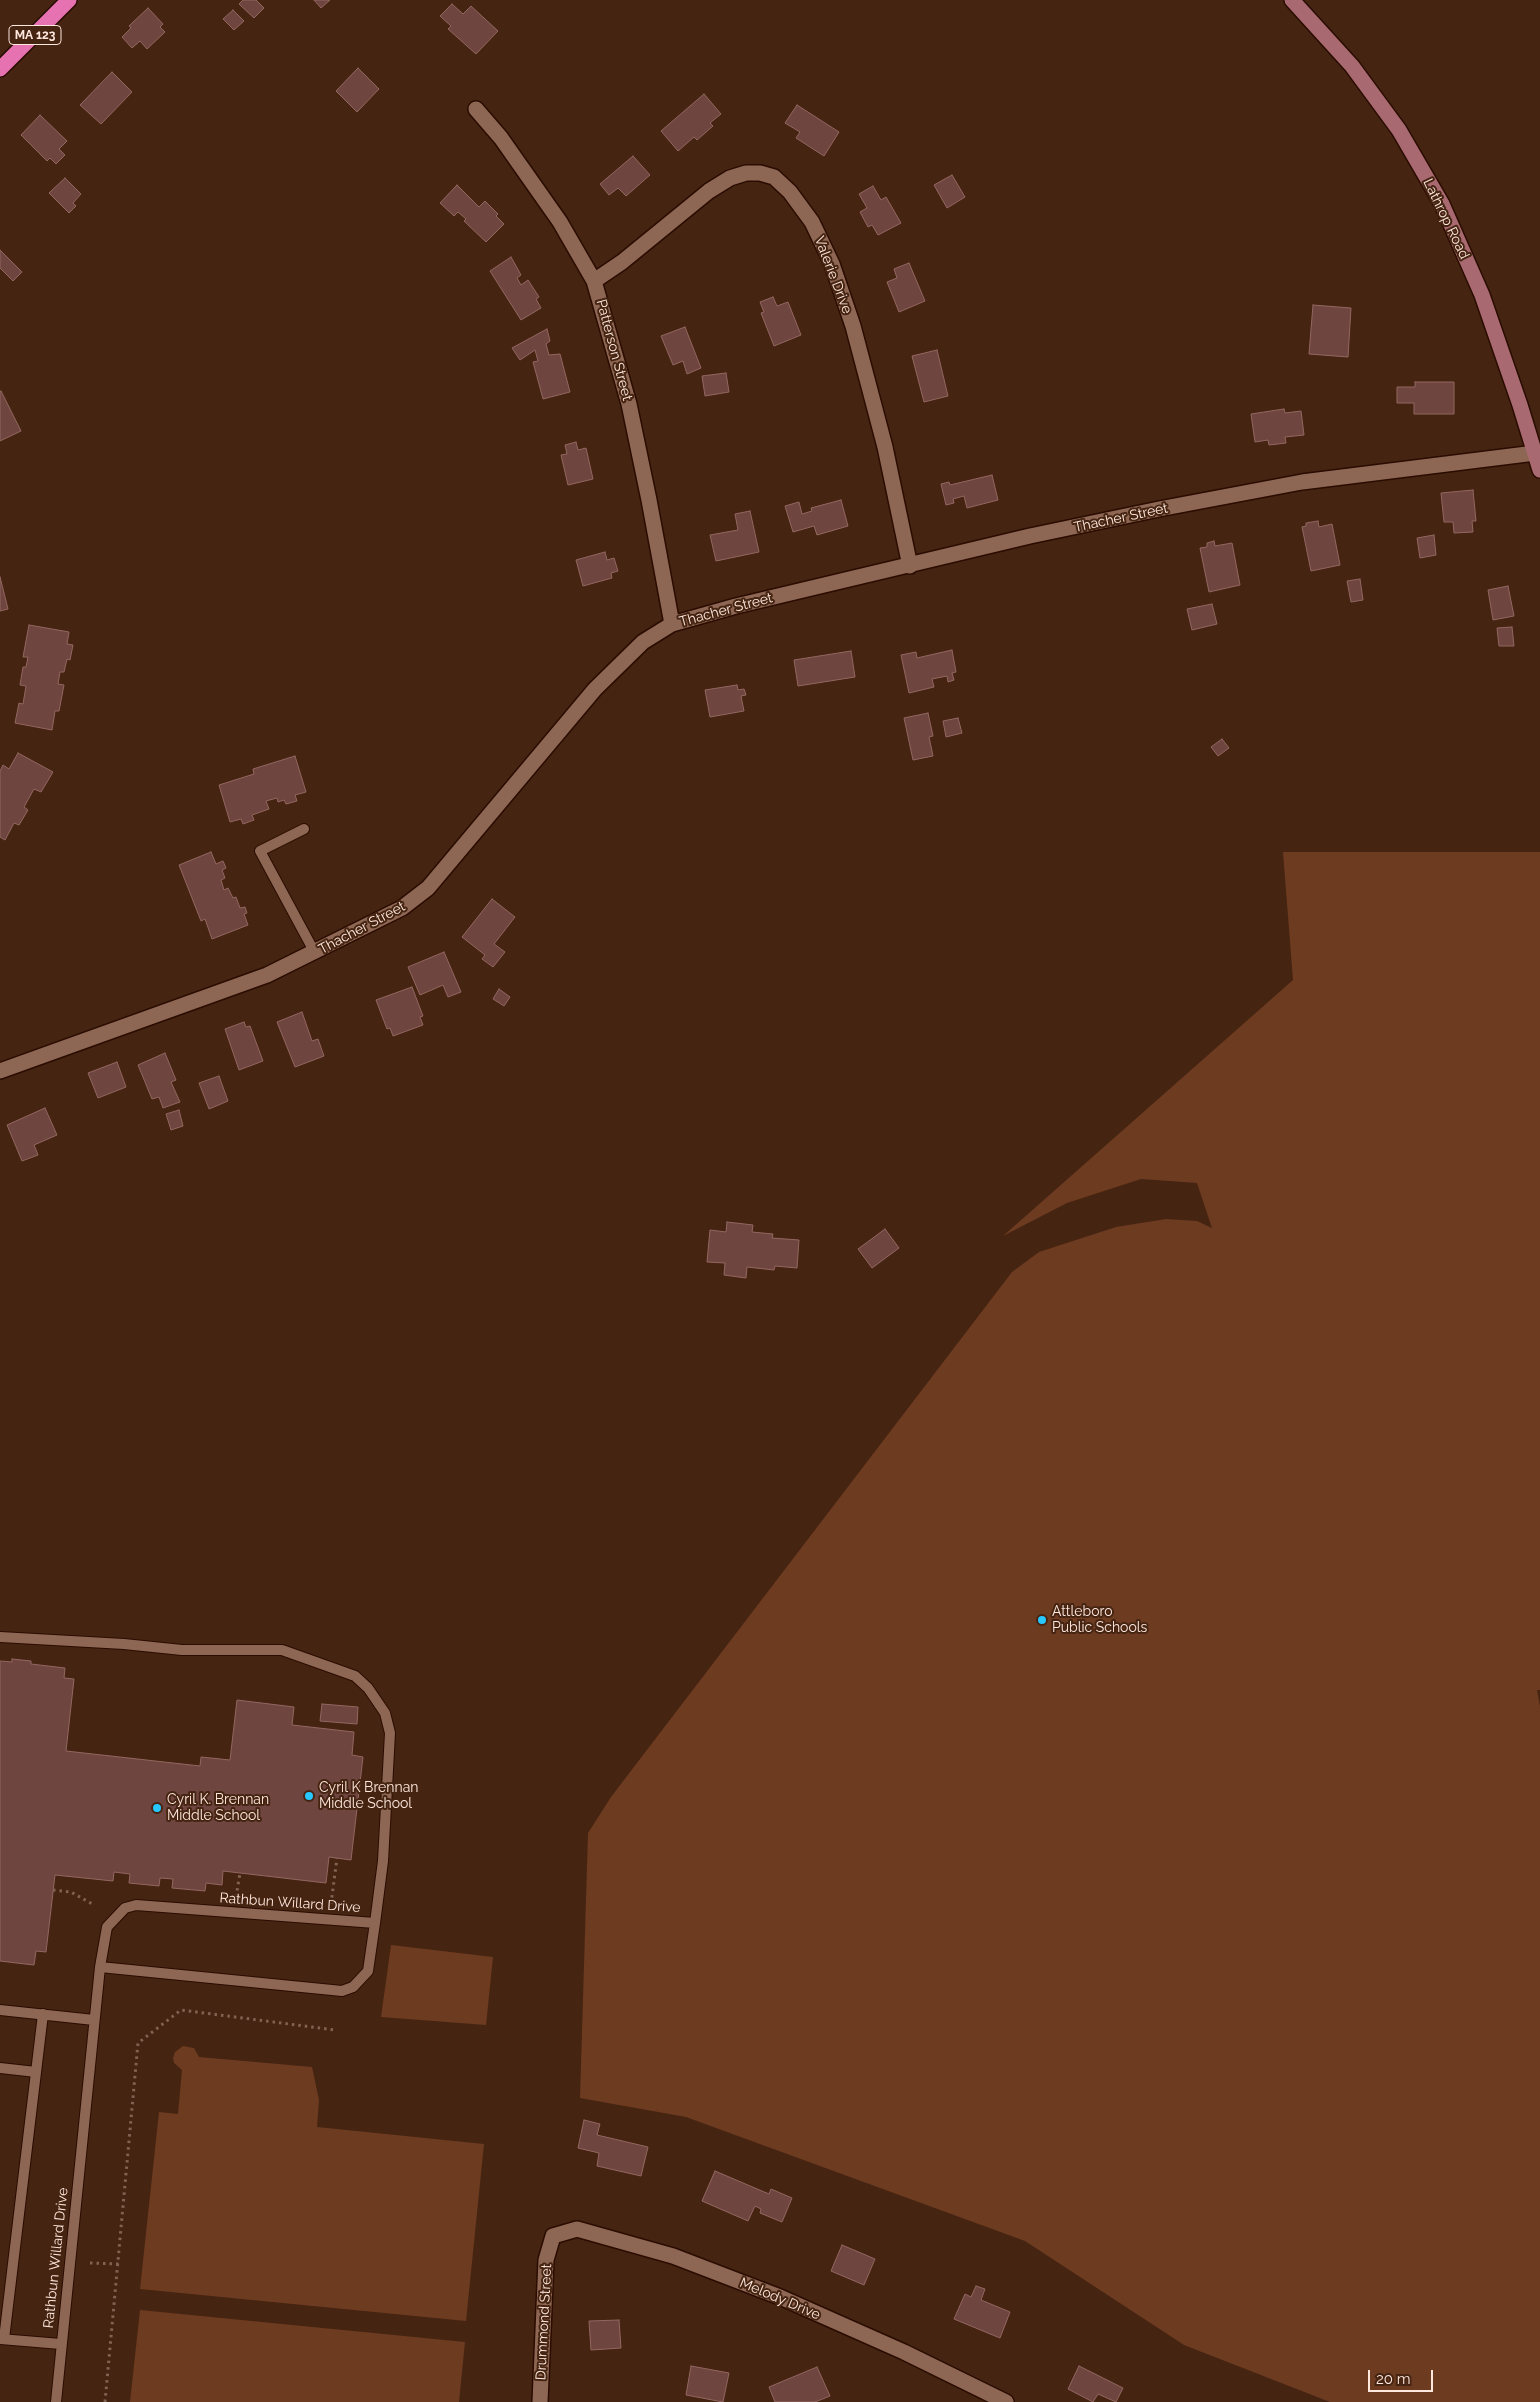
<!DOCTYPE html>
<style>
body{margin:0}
#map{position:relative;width:1540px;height:2402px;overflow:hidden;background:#462412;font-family:Raleway,sans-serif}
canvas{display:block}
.scale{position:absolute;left:1368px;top:2370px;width:65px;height:22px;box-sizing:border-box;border:2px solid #fee7dc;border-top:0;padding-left:6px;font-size:15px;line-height:18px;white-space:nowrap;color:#fee7dc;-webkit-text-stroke:4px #462412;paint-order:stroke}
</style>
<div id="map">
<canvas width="1540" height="2402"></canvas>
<div class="scale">20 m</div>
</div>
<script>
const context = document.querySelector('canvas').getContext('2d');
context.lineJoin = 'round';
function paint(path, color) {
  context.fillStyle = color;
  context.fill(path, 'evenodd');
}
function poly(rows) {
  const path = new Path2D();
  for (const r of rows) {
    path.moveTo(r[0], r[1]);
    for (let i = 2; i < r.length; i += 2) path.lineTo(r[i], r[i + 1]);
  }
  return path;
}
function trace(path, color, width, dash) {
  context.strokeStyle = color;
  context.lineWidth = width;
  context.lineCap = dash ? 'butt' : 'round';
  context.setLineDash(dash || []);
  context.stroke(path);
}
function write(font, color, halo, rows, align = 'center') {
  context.font = font + ' Raleway,sans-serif';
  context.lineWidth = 4;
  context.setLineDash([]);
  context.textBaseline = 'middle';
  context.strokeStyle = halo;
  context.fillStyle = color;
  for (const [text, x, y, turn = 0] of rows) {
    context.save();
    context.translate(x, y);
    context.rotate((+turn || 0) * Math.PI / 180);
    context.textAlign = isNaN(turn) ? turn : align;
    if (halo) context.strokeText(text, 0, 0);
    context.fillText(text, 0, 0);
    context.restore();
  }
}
paint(poly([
 [1283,852,1540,852,1540,1690,1537,1690,1540,1706,1540,2402,1330,2402,1184,2345,1025,2241,686,2117,580,2098,588,1833,611,1797,1012,1272,1039,1252,1116,1227,1166,1219,1197,1221,1212,1228,1197,1183,1141,1179,1067,1203,1003,1236,1293,980],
 [391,1945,493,1957,486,2025,381,2017],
 [183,2046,194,2048,199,2057,312,2067,319,2100,317,2127,484,2144,466,2321,140,2289,159,2112,178,2114,182,2070,174,2063,173,2058,175,2052],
 [140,2310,465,2342,459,2402,130,2402]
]), '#6d3b20');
const building = poly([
 [243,0,256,0,264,8,254,18,239,4,243,0],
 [314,0,330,0,321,8,314,0],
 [452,4,463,14,471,6,498,31,476,54,448,29,451,26,440,16,452,4],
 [148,8,163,24,160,27,165,32,147,49,140,41,132,48,122,37,131,28,129,26,148,8],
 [233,10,244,21,234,30,223,19,233,10],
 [358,68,379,89,357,112,336,91,358,68],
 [112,72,132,92,101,124,80,105,112,72],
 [704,94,721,114,710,123,713,126,697,140,694,137,678,151,661,131,704,94],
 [797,105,839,132,824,156,796,138,800,132,785,123,797,105],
 [40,115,67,141,59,149,65,155,56,164,50,158,47,161,21,135,40,115],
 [633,156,650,175,626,196,618,188,609,195,600,184,633,156],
 [952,175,965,197,947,208,934,185,952,175],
 [65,178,81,194,73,203,76,206,69,213,49,193,65,178],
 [457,185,479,207,485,201,498,214,496,216,504,224,486,242,464,221,466,219,458,212,454,216,440,203,457,185],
 [873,186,881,200,886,197,901,223,878,235,872,225,868,227,860,212,867,208,859,194,873,186],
 [0,250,22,272,13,281,0,268,0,250],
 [511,257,521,275,517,278,521,285,528,280,539,297,536,299,541,308,521,320,490,271,511,257],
 [909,263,925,301,899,312,887,282,897,278,894,269,909,263],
 [773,297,777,306,788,302,801,335,774,346,761,313,764,312,760,302,773,297],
 [1313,305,1351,308,1348,357,1309,354,1313,305],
 [685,327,701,368,687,374,683,361,673,365,661,336,685,327],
 [547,329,550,341,546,344,549,355,560,354,570,392,543,399,533,362,538,361,535,350,520,360,512,348,547,329],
 [937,350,948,396,924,402,912,356,937,350],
 [726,373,729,392,705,396,702,376,726,373],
 [1415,382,1454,382,1454,414,1414,414,1414,403,1397,403,1397,387,1415,387,1415,382],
 [1,391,21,431,0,441,0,392,1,391],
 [1284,409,1285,413,1301,411,1304,435,1285,437,1286,443,1269,445,1268,440,1255,442,1251,414,1284,409],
 [576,442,578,450,586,448,593,479,568,485,561,455,567,454,565,445,576,442],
 [992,475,998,500,967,508,964,496,953,499,954,503,946,505,941,484,949,482,950,485,992,475],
 [1473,490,1476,521,1472,521,1473,532,1454,533,1453,522,1444,522,1441,493,1473,490],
 [841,500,848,526,817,535,814,526,793,532,785,506,799,502,802,514,812,511,811,508,841,500],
 [750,511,759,552,716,561,710,535,738,530,735,514,750,511],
 [1318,521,1319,527,1332,524,1340,565,1311,571,1302,527,1306,526,1306,523,1318,521],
 [1434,535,1436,555,1420,558,1417,538,1434,535],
 [1214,541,1215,546,1232,543,1240,585,1209,592,1200,548,1207,547,1207,543,1214,541],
 [605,552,607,560,614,558,618,571,611,573,612,578,583,586,576,560,605,552],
 [0,577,8,609,0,611,0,577],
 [1360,579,1363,600,1351,602,1347,581,1360,579],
 [1508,586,1514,616,1493,620,1488,590,1508,586],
 [1212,604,1217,624,1192,630,1187,609,1212,604],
 [29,625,69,632,67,644,73,645,70,660,67,659,64,672,60,672,58,684,64,685,59,711,55,711,52,730,15,723,19,703,23,704,26,686,20,685,23,667,26,667,28,657,23,657,29,625],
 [1512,627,1514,646,1499,646,1497,628,1512,627],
 [952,650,956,672,952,673,954,680,948,682,947,676,932,679,934,687,909,693,901,655,916,652,917,658,952,650],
 [851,651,855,677,798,686,794,660,851,651],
 [737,685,738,690,744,689,746,695,741,696,744,711,710,717,705,690,737,685],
 [928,713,933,736,929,737,933,756,913,760,904,718,928,713],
 [958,718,962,733,946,737,943,721,958,718],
 [1222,739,1229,748,1218,756,1211,747,1222,739],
 [18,753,53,772,41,792,34,789,24,807,28,810,19,825,14,823,5,840,0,837,0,771,3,765,9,769,18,753],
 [295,756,306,792,295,795,297,801,286,804,284,800,278,802,277,798,266,801,269,809,252,815,254,820,243,824,241,819,230,822,219,785,254,774,253,769,295,756],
 [211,852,216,864,223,861,226,868,222,870,225,878,221,880,224,890,228,888,233,898,236,897,240,908,245,907,247,913,244,914,248,925,212,939,205,919,201,921,179,865,211,852],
 [492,899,515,917,494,944,505,952,493,967,482,959,485,955,462,937,492,899],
 [444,952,461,992,448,997,443,985,420,995,408,967,444,952],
 [412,987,423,1016,420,1017,423,1025,393,1036,390,1028,387,1029,376,1000,412,987],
 [499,989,510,997,504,1006,493,999,499,989],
 [302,1012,312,1041,318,1039,324,1056,295,1067,277,1022,302,1012],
 [244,1022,246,1027,250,1026,263,1061,239,1070,225,1029,244,1022],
 [165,1053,176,1080,171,1082,180,1102,163,1108,159,1097,152,1099,138,1065,165,1053],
 [117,1062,126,1087,98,1098,88,1073,117,1062],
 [219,1076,228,1101,209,1109,199,1083,219,1076],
 [45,1108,57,1135,34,1145,38,1155,22,1161,7,1125,45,1108],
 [179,1110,183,1126,171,1130,166,1114,179,1110],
 [727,1222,753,1225,752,1232,773,1234,772,1238,799,1240,797,1268,775,1266,774,1270,747,1267,746,1278,724,1275,725,1263,707,1262,710,1230,726,1232,727,1222],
 [885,1229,899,1248,872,1268,858,1249,885,1229],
 [12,1659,31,1661,31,1664,65,1668,64,1678,74,1679,66,1751,200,1766,201,1757,230,1760,237,1700,294,1707,292,1725,354,1732,352,1755,363,1757,351,1860,329,1857,326,1883,223,1871,222,1885,206,1883,205,1891,172,1888,173,1879,160,1878,159,1886,129,1883,130,1874,114,1872,113,1881,55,1875,46,1952,36,1951,34,1965,0,1961,0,1661,12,1662,12,1659],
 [322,1704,358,1707,357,1724,320,1721,322,1704],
 [584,2120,600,2124,597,2135,648,2147,641,2176,597,2166,599,2153,578,2148,584,2120],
 [715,2171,769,2194,771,2189,792,2198,782,2222,760,2213,761,2209,755,2206,748,2221,702,2201,715,2171],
 [842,2245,875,2259,864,2285,831,2271,842,2245],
 [976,2286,985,2289,981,2300,1010,2312,1000,2338,954,2319,965,2294,971,2297,976,2286],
 [619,2320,621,2348,591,2350,589,2321,619,2320],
 [691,2366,729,2373,723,2402,686,2395,691,2366],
 [1079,2366,1123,2388,1116,2402,1098,2394,1093,2402,1068,2389,1079,2366],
 [817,2367,830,2396,815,2402,775,2402,769,2387,817,2367]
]);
paint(building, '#6e453f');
trace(building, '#936761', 1);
const lane = poly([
 [304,829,260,851,315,953],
 [0,1637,124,1644,182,1650,282,1650,355,1676,368,1688,385,1713,390,1733,383,1861,375,1923],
 [0,2010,94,2020],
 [0,2068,36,2072],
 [0,2339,61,2344],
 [4,2339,43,2014],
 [56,2402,100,1967,107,1927,125,1908,136,1905,375,1923,368,1971,353,1987,342,1991,100,1967]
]);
const street = poly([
 [476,109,501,138,560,222,594,281,629,404,649,500,672,624],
 [594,281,622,262,709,191,730,178,746,173,760,173,774,177,790,192,812,222,832,264,853,326,885,447,910,566],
 [0,1071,267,975,402,908,428,888,595,689,643,642,672,624,736,606,1030,536,1159,509,1302,482,1535,453],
 [540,2402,546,2260,553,2236,577,2229,673,2256,780,2297,904,2352,1006,2402]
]);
const secondary = poly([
 [1292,0,1352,66,1399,130,1442,204,1482,295,1520,405,1540,470]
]);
const highway = poly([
 [0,69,69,0]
]);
trace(lane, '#2a0c00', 12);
trace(street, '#2a0c00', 18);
trace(secondary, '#2a0c00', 18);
trace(highway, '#2a0c00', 18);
trace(poly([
 [53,1890,71,1892,94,1905],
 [236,1897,240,1873],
 [331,1904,337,1858],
 [90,2263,119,2264],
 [105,2402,138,2043,181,2010,335,2030]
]), '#816353', 3, [2.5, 4]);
trace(lane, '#8e6754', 10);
trace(street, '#8e6754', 15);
trace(secondary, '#a86a70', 15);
trace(highway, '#e672b2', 15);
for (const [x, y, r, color] of [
 [1042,1620,5,"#28c8ff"],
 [309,1796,5,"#28c8ff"],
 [157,1808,5,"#28c8ff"]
]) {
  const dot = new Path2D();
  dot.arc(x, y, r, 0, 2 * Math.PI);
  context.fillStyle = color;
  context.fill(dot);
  trace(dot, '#462412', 2);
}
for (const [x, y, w] of [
 [35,35,52]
]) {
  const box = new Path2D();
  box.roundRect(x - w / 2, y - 9.5, w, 19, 4);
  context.fillStyle = '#462412';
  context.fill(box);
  trace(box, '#fee7dc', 1);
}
write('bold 12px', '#fee7dc', null, [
 ["MA 123",35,35]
]);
write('14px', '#fee7dc', '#462412', [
 ["Lathrop Road",1446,219,64],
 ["Valerie Drive",833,275,69],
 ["Patterson Street",614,350,75],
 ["Thacher Street",1121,518,-12],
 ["Thacher Street",726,610,-15],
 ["Thacher Street",362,928,-28],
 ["Rathbun Willard Drive",290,1903,4],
 ["Rathbun Willard Drive",56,2258,-84],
 ["Melody Drive",780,2299,23],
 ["Drummond Street",544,2322,-87]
]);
write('14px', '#fee7dc', '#462412', [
 ["Attleboro",1052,1612],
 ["Public Schools",1052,1628],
 ["Cyril K Brennan",319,1788],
 ["Middle School",319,1804],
 ["Cyril K. Brennan",167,1800],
 ["Middle School",167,1816]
], 'left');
</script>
